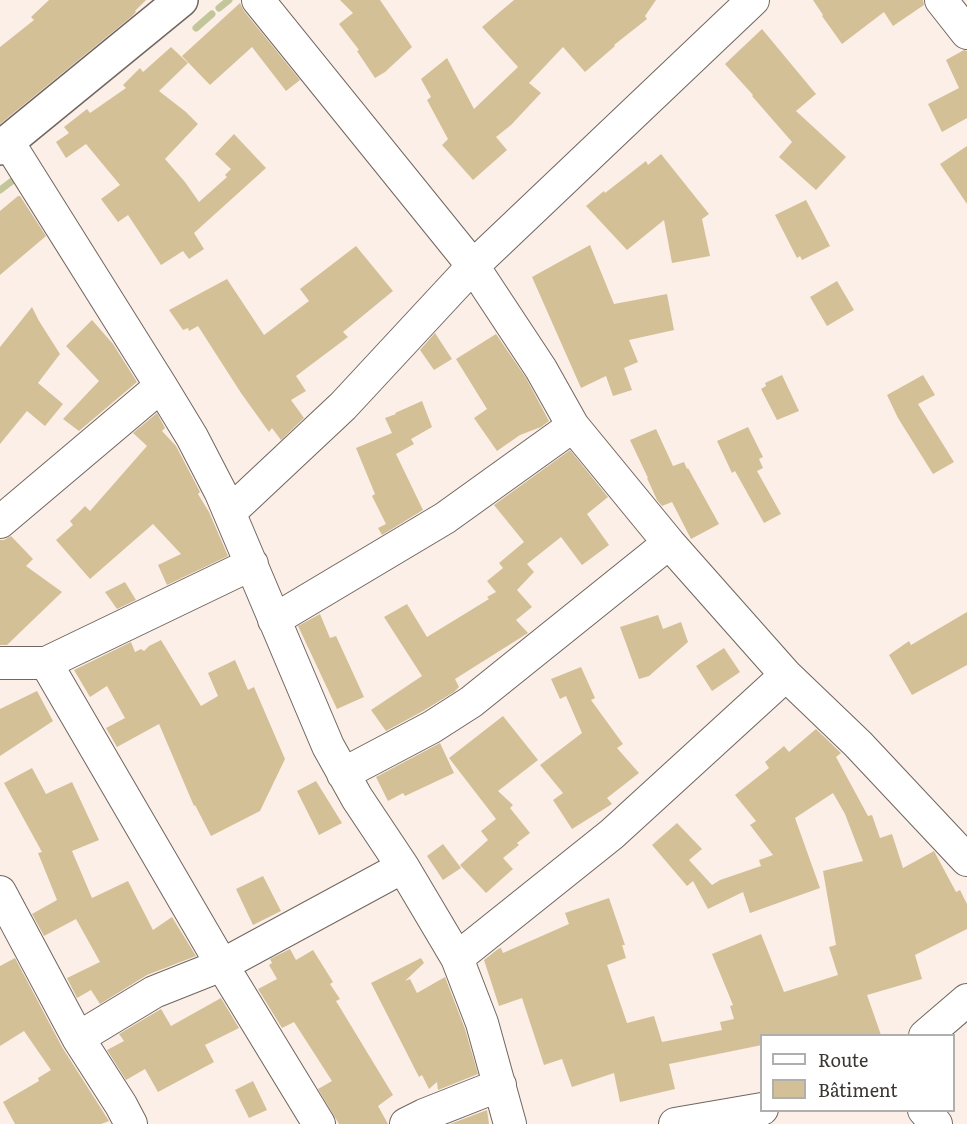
<!DOCTYPE html>
<meta charset="utf-8">
<style>
body{margin:0}
#map{position:relative;width:967px;height:1124px;overflow:hidden;background:#fbefe7;font-family:Literata,serif}
canvas{display:block}
.legend{position:absolute;left:760px;top:1034px;width:195px;height:78px;box-sizing:border-box;background:#fff;border:2px solid #b0afad;margin:0;padding:8px 10px;list-style:none;font-size:18px;color:#3a3632}
.legend li{display:flex;align-items:center;gap:12px;height:30px}
.legend b{width:30px;border:2px solid #b0afad}
</style>
<div id="map">
<canvas width="967" height="1124"></canvas>
<ul class="legend">
<li><b style="height:8px;background:#fff"></b>Route</li>
<li><b style="height:16px;background:#d4c097"></b>Bâtiment</li>
</ul>
</div>
<script>
const context = document.querySelector('canvas').getContext('2d');
context.lineJoin = 'round';
function poly(rows) {
  const path = new Path2D();
  for (const r of rows) {
    path.moveTo(r[0], r[1]);
    for (let i = 2; i < r.length; i += 2) path.lineTo(r[i], r[i + 1]);
  }
  return path;
}
function trace(path, color, width, dash) {
  context.strokeStyle = color;
  context.lineWidth = width;
  context.lineCap = dash ? 'butt' : 'round';
  context.setLineDash(dash || []);
  context.stroke(path);
}
function paint(path, color) {
  context.fillStyle = color;
  context.fill(path, 'evenodd');
}
trace(poly([
 [219,8,229,0],
 [196,28,212,14],
 [0,190,16,178]
]), '#c3c69b', 7);
paint(poly([
 [49,0,146,0,135,11,136,12,131,17,0,124,0,47,34,20,31,17],
 [340,0,380,0,412,47,385,72,375,78,357,51,359,50,339,24,353,13],
 [514,0,656,0,645,16,647,19,614,45,615,46,585,72,563,47,529,83,541,93,511,125,496,137,507,150,473,180,442,145,448,139,427,100,431,97,421,79,447,58,474,109,518,67,482,27],
 [813,0,923,0,924,5,893,26,884,12,842,44,822,16,823,15],
 [240,3,244,11,300,80,286,91,252,47,210,85,182,56],
 [762,29,816,94,796,111,846,157,816,190,779,157,792,142,752,96,753,95,725,64],
 [171,47,188,63,159,91,186,112,198,124,165,159,185,182,199,202,227,177,225,175,231,169,215,154,234,134,266,168,194,233,204,249,189,259,183,251,161,265,128,215,118,222,101,199,120,185,86,144,66,158,56,142,69,133,64,127,87,109,90,113,126,88,123,85,140,68,143,72],
 [964,50,967,51,967,118,942,132,928,104,959,88,946,60],
 [967,146,967,204,940,164],
 [661,154,709,214,702,219,710,256,672,263,664,220,627,250,586,206,604,191,605,193,646,161,648,165],
 [18,196,20,196,46,236,0,275,0,211],
 [806,200,830,246,802,260,800,256,797,258,775,215],
 [590,245,614,304,667,294,674,330,629,340,638,362,624,368,632,390,613,396,606,376,581,388,532,277],
 [356,246,393,291,343,332,348,337,296,376,306,391,291,400,304,418,281,440,272,428,269,432,241,393,198,326,189,331,188,328,183,330,169,310,227,279,264,335,309,301,300,289],
 [837,281,854,310,827,326,810,297],
 [32,307,39,321,60,354,38,383,63,404,45,426,27,411,0,444,0,347],
 [92,320,113,344,137,382,79,431,63,419,99,381,66,346],
 [435,333,452,359,434,370,420,350],
 [496,334,526,378,549,421,541,427,520,435,497,451,474,418,487,409,456,359],
 [782,375,799,411,777,420,761,389,766,386,765,383],
 [923,375,935,395,918,404,954,462,933,474,898,418,887,395],
 [422,401,432,427,411,439,414,444,396,454,423,510,382,535,378,528,386,524,372,496,375,494,356,448,392,433,385,418,396,414,395,413],
 [157,413,165,428,162,431,176,446,200,492,198,494,209,512,228,556,167,585,158,565,181,554,153,524,90,579,56,540,73,525,70,521,85,506,90,511,147,446,133,433],
 [748,427,763,457,759,459,763,468,757,471,781,514,764,523,735,471,732,473,717,441],
 [656,429,673,466,684,462,687,469,688,468,719,524,691,539,672,502,662,506,657,500,647,478,648,478,630,440],
 [570,450,608,497,587,514,609,545,582,565,561,537,527,564,534,572,517,590,532,607,516,620,528,633,455,679,459,687,454,692,423,711,386,731,371,710,422,676,384,617,407,604,427,637,489,599,487,597,496,592,487,581,503,568,499,563,524,542,494,505],
 [11,536,33,559,26,566,62,592,7,645,0,645,0,540,4,540],
 [125,582,136,600,117,609,105,592],
 [967,612,967,665,912,695,889,655,909,641,911,645],
 [320,614,330,638,336,636,364,697,337,709,298,626],
 [658,615,663,629,681,622,688,642,649,676,639,679,620,627],
 [161,640,201,706,218,696,208,673,235,660,248,690,254,687,285,759,260,811,211,836,195,805,194,806,159,724,117,747,106,728,125,718,107,686,90,697,74,670,131,642,135,652,141,649,144,651,149,646],
 [724,648,740,672,712,691,696,666],
 [581,667,595,698,591,700,623,744,617,748,639,773,607,798,612,804,572,829,553,800,563,793,540,765,582,733,566,696,560,699,551,679],
 [37,691,53,721,0,756,0,709],
 [503,716,538,760,498,791,513,805,510,808,530,833,517,843,519,845,503,858,513,869,486,893,460,865,488,840,481,831,496,819,449,758],
 [816,729,841,753,836,757,868,816,872,815,880,838,892,834,903,868,934,851,956,892,960,890,967,904,967,929,915,955,922,979,867,995,881,1035,762,1035,762,1045,669,1064,675,1089,620,1102,614,1073,572,1087,562,1059,544,1065,522,998,499,1006,484,960,498,949,501,948,503,953,569,924,565,913,609,898,625,945,622,945,626,958,607,965,627,1023,654,1016,662,1042,722,1030,720,1022,734,1019,730,1006,733,1005,712,954,761,934,784,992,838,975,829,947,836,945,823,871,863,861,845,814,833,793,795,818,820,888,750,913,743,892,708,909,693,881,687,886,652,845,677,823,702,849,689,860,712,885,720,880,761,866,759,860,773,855,750,825,756,821,735,795,769,768,765,762,784,746,789,752],
 [440,743,454,773,405,796,403,793,388,801,376,777],
 [32,768,46,794,72,782,99,840,72,851,92,898,128,881,153,930,172,917,196,956,147,975,100,1004,91,990,77,998,67,978,100,962,76,919,44,936,32,914,57,900,38,853,42,852,4,783],
 [316,781,342,823,319,835,297,791],
 [443,844,461,868,443,880,427,856],
 [263,876,281,911,253,925,236,889],
 [290,949,296,960,313,950,333,982,330,984,340,999,336,1001,393,1095,378,1106,388,1124,339,1124,318,1089,332,1081,294,1022,282,1028,258,989,277,979,269,965,272,963,270,959],
 [15,958,62,1047,109,1121,101,1124,15,1124,3,1102,39,1081,38,1078,51,1070,24,1031,0,1046,0,966],
 [421,958,424,963,405,981,410,979,417,993,445,977,465,1029,478,1074,438,1090,437,1082,429,1089,422,1075,419,1077,371,983],
 [221,998,239,1028,205,1045,214,1062,158,1092,145,1069,126,1080,107,1050,124,1041,119,1034,161,1009,171,1026],
 [253,1081,267,1110,249,1118,235,1090],
 [487,1110,489,1124,450,1124]
]), '#d4c097');
const minor = poly([
 [258,0,473,266,541,369,573,426,669,543,786,675,858,744,967,860],
 [941,0,967,33],
 [8,142,161,386,192,437,221,493,328,746,357,798,403,867,457,958,482,1023,510,1124],
 [230,512,343,406,473,266,753,0],
 [0,522,161,386],
 [274,620,445,518,573,426],
 [0,663,46,663,252,564],
 [46,663,222,965,319,1124],
 [343,774,432,727,471,702,669,543],
 [0,892,78,1038,121,1105,131,1124],
 [457,958,612,834,786,675],
 [925,1036,967,1000],
 [78,1038,154,992,222,965,403,867],
 [924,1110,936,1124],
 [406,1124,424,1115,500,1085],
 [675,1124,762,1109]
]);
const major = poly([
 [0,148,181,0]
]);
trace(minor, '#70665f', 34);
trace(major, '#70665f', 36);
trace(minor, '#fff', 32);
trace(major, '#fff', 33);
</script>
